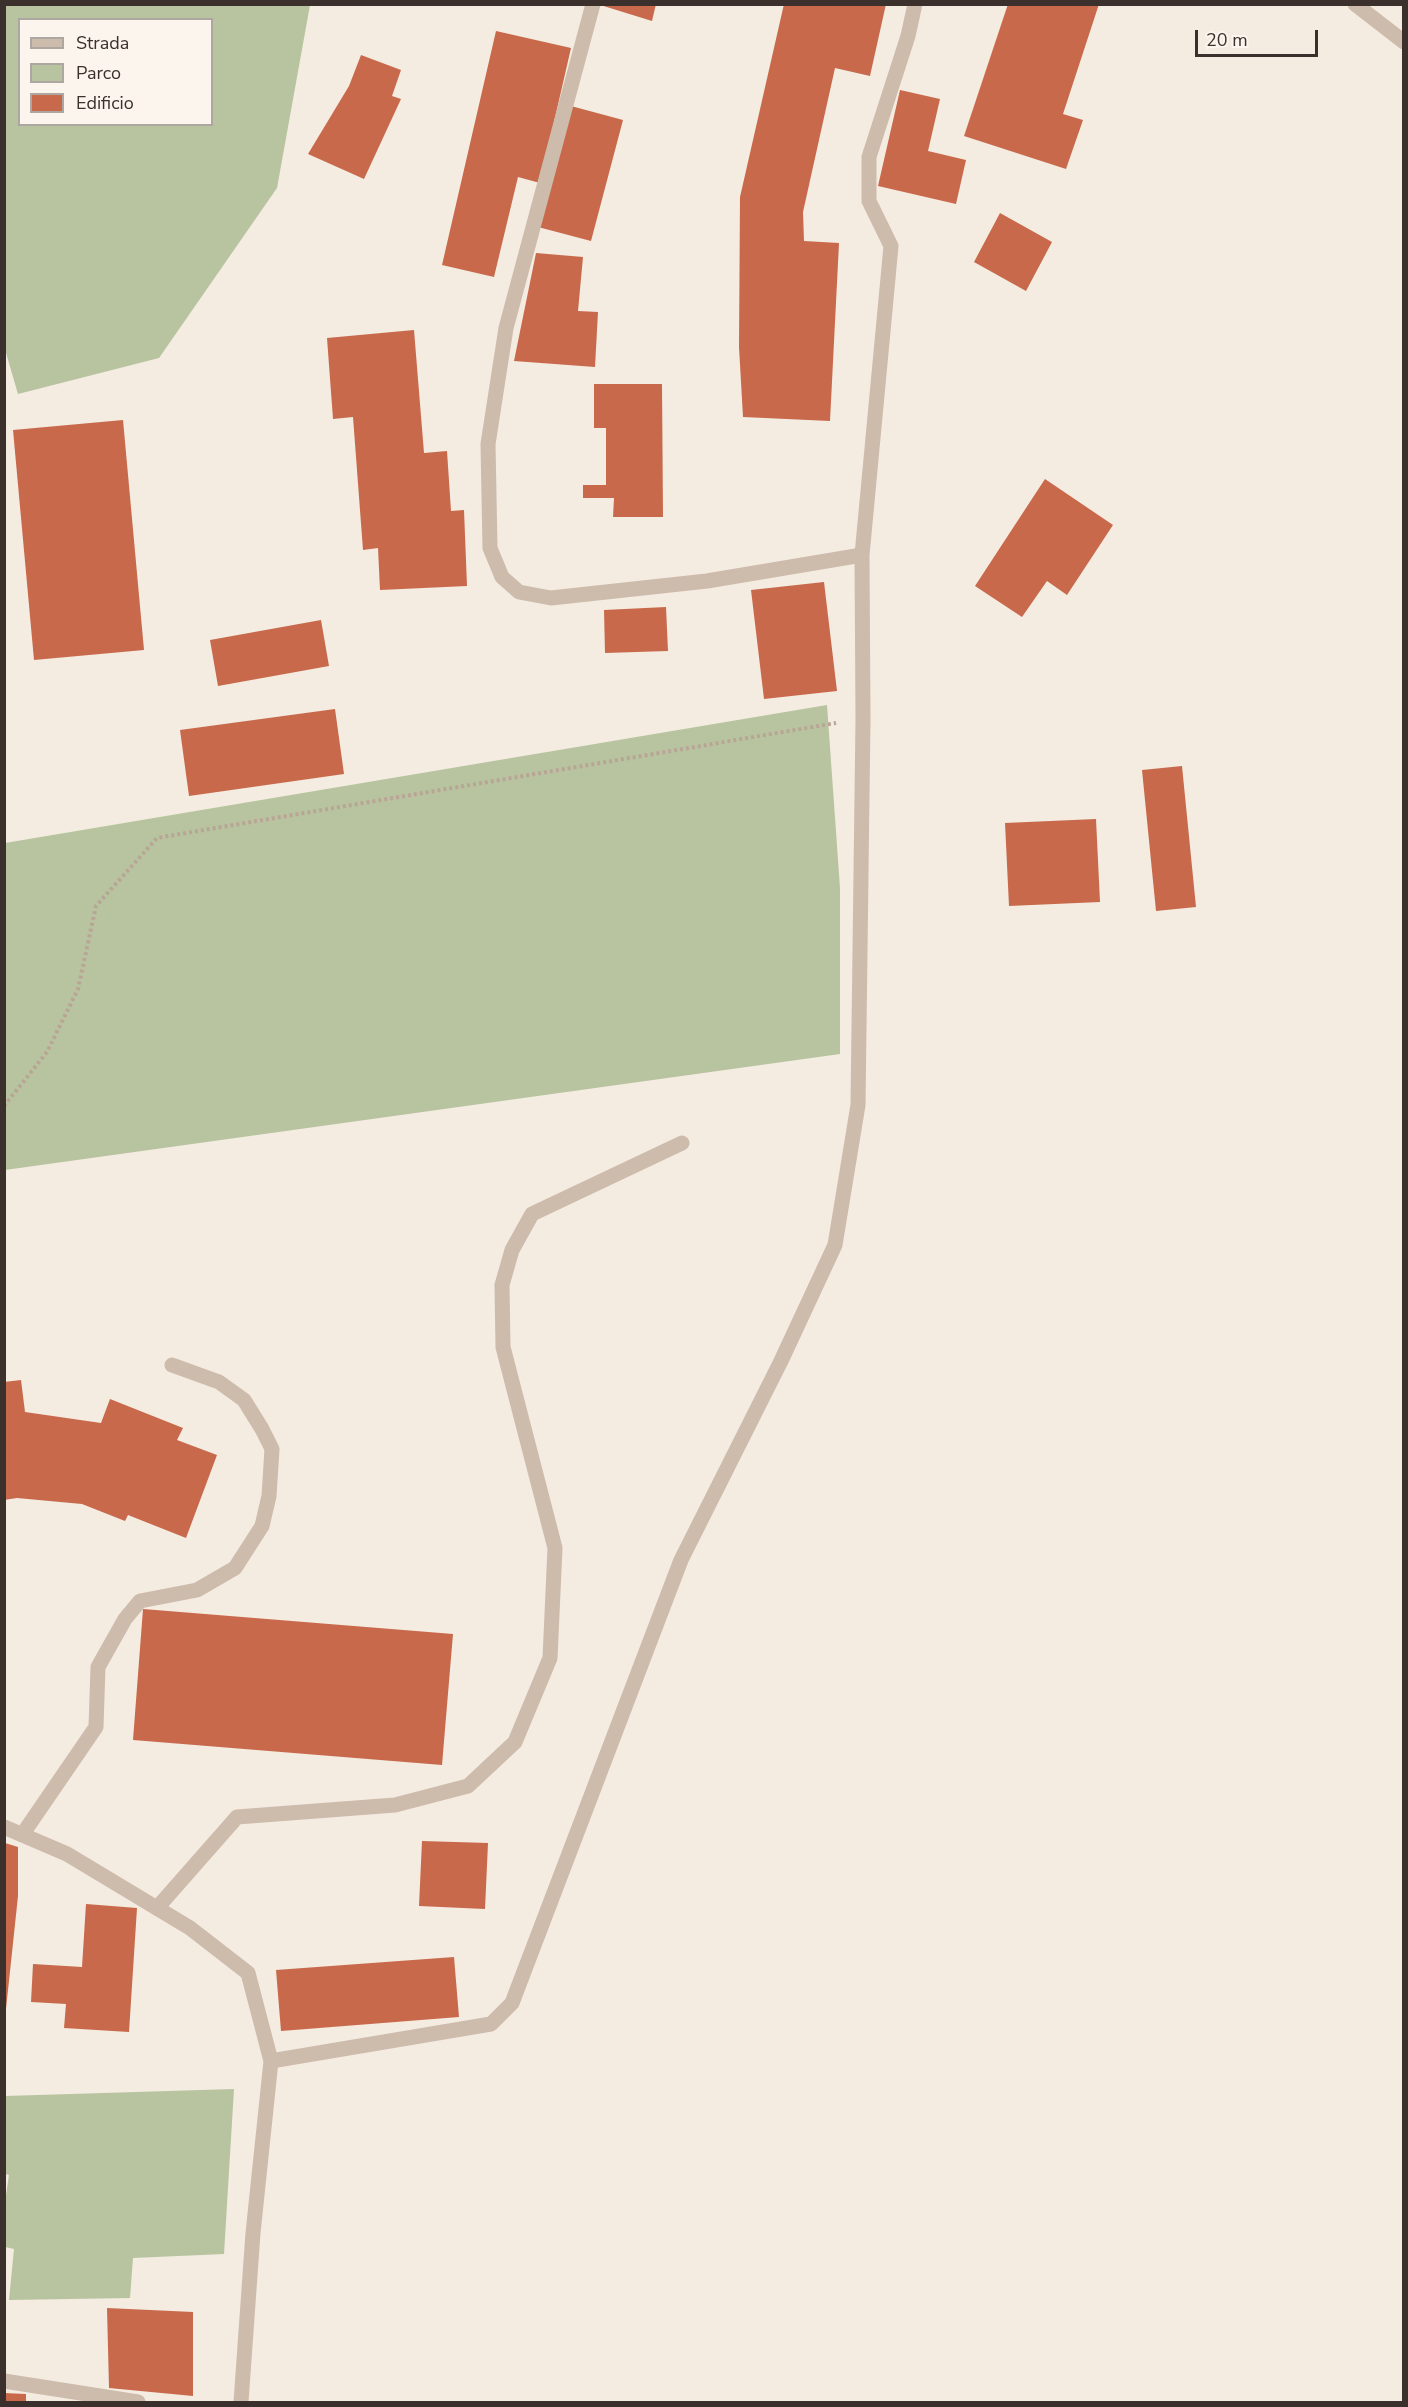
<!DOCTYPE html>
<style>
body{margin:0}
#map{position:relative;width:1408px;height:2407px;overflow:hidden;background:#f4ebe1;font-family:"Nunito Sans",sans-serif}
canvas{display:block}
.frame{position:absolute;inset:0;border:6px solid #3b302b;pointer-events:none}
.legend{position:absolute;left:18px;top:18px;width:195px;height:108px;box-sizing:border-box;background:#fbf5ee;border:2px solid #aea6a0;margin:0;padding:8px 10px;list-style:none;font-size:18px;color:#3b302b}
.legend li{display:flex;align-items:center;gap:12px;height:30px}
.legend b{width:30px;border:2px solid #aea6a0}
.scale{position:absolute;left:1195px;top:30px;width:123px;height:27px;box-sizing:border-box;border:3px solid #3b302b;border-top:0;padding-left:8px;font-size:18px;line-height:21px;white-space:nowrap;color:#3b302b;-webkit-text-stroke:4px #fbf5ee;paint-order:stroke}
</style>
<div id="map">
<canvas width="1408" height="2407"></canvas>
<div class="frame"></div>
<ul class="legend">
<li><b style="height:8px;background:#cdbbac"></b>Strada</li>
<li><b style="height:16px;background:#b8c4a0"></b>Parco</li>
<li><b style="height:16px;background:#c8694b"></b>Edificio</li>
</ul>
<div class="scale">20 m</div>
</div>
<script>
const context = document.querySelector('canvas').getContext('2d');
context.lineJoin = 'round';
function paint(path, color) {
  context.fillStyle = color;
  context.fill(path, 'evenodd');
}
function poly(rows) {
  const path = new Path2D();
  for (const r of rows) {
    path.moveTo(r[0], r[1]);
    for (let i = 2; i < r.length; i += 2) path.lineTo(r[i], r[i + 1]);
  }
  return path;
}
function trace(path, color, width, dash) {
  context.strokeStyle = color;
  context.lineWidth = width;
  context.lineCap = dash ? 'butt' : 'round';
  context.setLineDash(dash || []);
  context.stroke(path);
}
paint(poly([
 [4,5,310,5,277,188,159,358,18,394,4,346],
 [20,20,212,20,212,124,20,124],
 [827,705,840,888,840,1054,5,1170,5,843],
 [234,2089,224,2254,133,2258,130,2298,9,2300,14,2249,5,2247,5,2202,9,2175,5,2174,5,2096]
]), '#b8c4a0');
paint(poly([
 [597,4,656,4,652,21],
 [784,4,886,4,870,76,835,68,803,212,804,241,839,243,830,421,743,417,739,347,740,197],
 [1008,4,1099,4,1063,114,1083,120,1066,169,964,136],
 [496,31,571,48,540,183,518,177,494,277,442,265],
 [361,55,401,70,392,96,401,99,364,179,308,154,349,86],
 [900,90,940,99,928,151,966,160,956,204,878,186],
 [571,106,623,120,591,241,538,227],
 [1000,213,1052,242,1026,291,974,262],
 [536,253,583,257,578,311,598,312,595,367,514,361],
 [414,330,424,453,447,451,451,511,464,510,467,586,380,590,378,548,363,550,353,417,333,419,327,338],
 [594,384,662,384,663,517,613,517,614,498,583,498,583,485,606,485,606,428,594,428],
 [123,420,144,650,34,660,13,430],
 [1045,479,1113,525,1067,595,1047,581,1022,617,975,586],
 [824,582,837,691,764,699,751,590],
 [666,607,668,651,605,653,604,610],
 [321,620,329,666,218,686,210,640],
 [335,709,344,774,189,796,180,730],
 [1182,766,1196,907,1156,911,1142,770],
 [1096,819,1100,902,1009,906,1005,823],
 [21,1380,25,1412,101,1423,110,1399,183,1428,177,1440,217,1455,186,1538,128,1515,125,1521,82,1504,17,1498,4,1500,4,1382],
 [143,1609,453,1634,442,1765,133,1740],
 [422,1841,488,1843,485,1909,419,1906],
 [5,1843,18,1847,18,1896,6,2009],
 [86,1904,137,1908,129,2032,64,2028,66,2004,31,2002,33,1964,82,1967],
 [454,1957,459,2017,281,2031,276,1970],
 [107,2308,193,2312,193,2396,109,2388],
 [4,2393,26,2394,26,2402,4,2402]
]), '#c8694b');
trace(poly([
 [4,1106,47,1052,78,989,96,906,157,838,836,723]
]), '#b9a596', 4, [3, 3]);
trace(poly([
 [157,1908,237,1817,395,1805,468,1786,515,1742,550,1658,555,1548,503,1347,502,1285,512,1250,532,1214,682,1143]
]), '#cdbbac', 15);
trace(poly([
 [593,4,506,328,488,444,490,548,502,577,519,592,551,598,707,581,862,555],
 [1355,4,1404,42],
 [4,1827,67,1854,190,1928,248,1973,271,2061,253,2233,241,2402],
 [22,1835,96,1727,98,1667,125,1619,140,1601,197,1590,235,1568,262,1526,269,1496,272,1449,262,1429,244,1400,219,1382,172,1365],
 [271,2061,491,2024,512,2003,681,1560,781,1361,835,1245,858,1105,863,719,862,555,891,246,869,201,869,157,908,36,915,4],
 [4,2381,138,2402]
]), '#cdbbac', 15);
</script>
